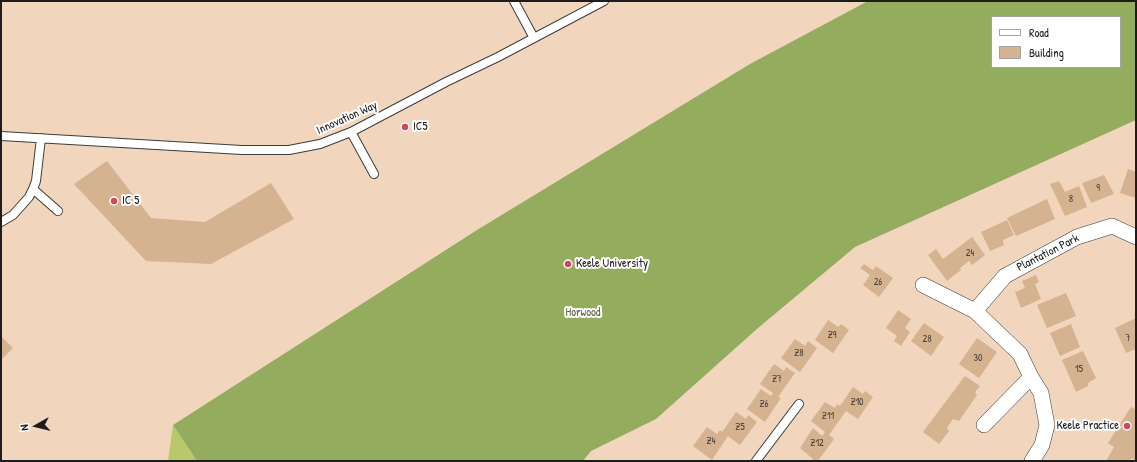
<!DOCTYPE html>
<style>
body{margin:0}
#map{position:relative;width:1137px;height:462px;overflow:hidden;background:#f4f0df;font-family:"Patrick Hand",sans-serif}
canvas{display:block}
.frame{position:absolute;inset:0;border:2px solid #1c1c1c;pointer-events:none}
.legend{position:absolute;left:991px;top:16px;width:130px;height:52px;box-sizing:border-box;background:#fff;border:1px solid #a4a4a4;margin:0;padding:5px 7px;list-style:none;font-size:12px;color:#1c1c1c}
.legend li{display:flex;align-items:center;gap:8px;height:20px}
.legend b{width:20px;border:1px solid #a4a4a4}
.north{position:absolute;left:16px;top:406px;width:40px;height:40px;-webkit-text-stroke:3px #fff;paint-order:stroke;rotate:262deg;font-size:11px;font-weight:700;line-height:16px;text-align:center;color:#1c1c1c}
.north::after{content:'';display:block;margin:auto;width:14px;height:18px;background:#1c1c1c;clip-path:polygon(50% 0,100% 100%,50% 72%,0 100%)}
</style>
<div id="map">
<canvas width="1137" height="462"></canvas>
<div class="frame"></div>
<ul class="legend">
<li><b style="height:5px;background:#fff"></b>Road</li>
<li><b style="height:11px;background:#d5b290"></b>Building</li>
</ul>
<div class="north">N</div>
</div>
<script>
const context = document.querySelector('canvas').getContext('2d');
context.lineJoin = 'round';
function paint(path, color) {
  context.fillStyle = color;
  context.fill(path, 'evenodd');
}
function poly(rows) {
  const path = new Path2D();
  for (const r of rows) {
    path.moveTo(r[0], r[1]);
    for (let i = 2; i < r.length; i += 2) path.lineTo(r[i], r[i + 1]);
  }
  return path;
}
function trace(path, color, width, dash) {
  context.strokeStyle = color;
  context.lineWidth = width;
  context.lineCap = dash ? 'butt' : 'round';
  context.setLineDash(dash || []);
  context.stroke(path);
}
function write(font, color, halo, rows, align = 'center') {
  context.font = font + ' "Patrick Hand",sans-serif';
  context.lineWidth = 4;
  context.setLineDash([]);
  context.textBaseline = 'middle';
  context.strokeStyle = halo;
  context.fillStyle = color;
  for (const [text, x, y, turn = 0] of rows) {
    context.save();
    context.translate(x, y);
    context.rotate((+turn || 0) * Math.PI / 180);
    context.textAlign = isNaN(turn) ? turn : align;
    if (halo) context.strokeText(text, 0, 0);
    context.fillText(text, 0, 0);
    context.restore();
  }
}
paint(poly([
 [1,1,1136,1,1136,461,1,461],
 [992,17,1120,17,1120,67,992,67]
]), '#f2d5bd');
paint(poly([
 [173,425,197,461,168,461]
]), '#bac86a');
paint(poly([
 [868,1,1136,1,1136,120,855,247,758,328,656,419,591,451,583,461,197,461,173,425,477,230,750,64],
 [992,17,1120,17,1120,67,992,67]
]), '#93ac5e');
paint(poly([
 [107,161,151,218,205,222,271,183,294,219,211,264,146,261,74,184],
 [1128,169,1136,172,1136,198,1120,193],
 [1104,175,1114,194,1091,203,1082,183],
 [1059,181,1065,192,1079,186,1087,207,1065,216,1050,184],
 [1047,199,1055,219,1016,236,1007,218],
 [1007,220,1014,235,1003,240,1004,245,990,251,981,232],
 [972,237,985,255,972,265,969,261,960,268,961,270,947,281,928,255,936,249,943,259],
 [864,264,873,270,876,266,893,278,879,297,863,285,870,275,860,268],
 [1036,275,1039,282,1035,284,1041,299,1021,308,1015,292,1025,288,1022,281],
 [1066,293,1076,316,1047,328,1037,305],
 [898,310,911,319,905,328,910,332,901,346,894,341,897,336,886,328],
 [1136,318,1136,349,1126,353,1115,328],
 [828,320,838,327,841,324,849,330,833,353,815,340],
 [924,323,944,337,931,356,911,341],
 [1071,324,1080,347,1060,356,1050,333],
 [1,336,13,348,1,360],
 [977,338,997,352,979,378,959,364],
 [795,339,805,346,808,341,817,348,800,372,781,358],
 [1083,351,1096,378,1088,383,1088,386,1076,392,1062,360],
 [774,364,784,371,786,367,795,373,778,397,781,398,765,422,747,409,761,389,771,396,773,393,760,384],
 [965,376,980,386,975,392,977,395,959,421,953,419,947,428,949,431,939,444,923,432],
 [853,387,863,394,865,391,873,397,858,419,846,411,829,435,834,439,818,461,811,461,813,459,800,448,813,428,822,436,825,432,811,421,825,402,835,408,837,404,840,406],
 [1131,407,1136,410,1136,461,1132,458,1130,461,1106,461,1114,447,1108,443],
 [736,412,746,419,748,415,757,422,740,445,728,436,712,460,693,446,707,427,717,434,720,430,722,432]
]), '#d5b290');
const lane = poly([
 [514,1,534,38],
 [351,132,374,174],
 [1,136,242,150,289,150,320,144,351,132,446,82,498,57,604,1],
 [33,189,58,211],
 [1,222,13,215,29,197,33,189,36,181,41,138],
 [756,461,799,404]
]);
const street = poly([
 [923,285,975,311,1020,354,1031,377,1041,393,1047,425,1042,445,1032,461],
 [975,311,1005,276,1077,237,1112,226,1136,237],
 [984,425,1031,377]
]);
trace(lane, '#3c3c39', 10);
trace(street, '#3c3c39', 16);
trace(lane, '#fff', 8);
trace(street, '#fff', 15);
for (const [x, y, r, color] of [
 [405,127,4,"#d1495b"],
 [114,201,4,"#d1495b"],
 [568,264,4,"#d1495b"],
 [1127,426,4,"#d1495b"]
]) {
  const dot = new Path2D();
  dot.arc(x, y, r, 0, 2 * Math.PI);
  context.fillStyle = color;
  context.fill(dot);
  trace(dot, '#fff', 1.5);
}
write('10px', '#4a4239', null, [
 ["9",1098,188],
 ["8",1071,199],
 ["24",970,253],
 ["26",878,282],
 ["Z9",832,335],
 ["7",1128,338],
 ["28",927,339],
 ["Z8",799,353],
 ["30",978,358],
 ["15",1079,369],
 ["Z7",777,379],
 ["Z10",857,402],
 ["Z6",764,404],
 ["Z11",828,416],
 ["Z5",740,427],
 ["Z4",711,441],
 ["Z12",817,443]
]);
write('12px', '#1c1c1c', '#fff', [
 ["Innovation Way",347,118,-24],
 ["Plantation Park",1048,253,-27]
]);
write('12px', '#1c1c1c', '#fff', [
 ["IC5",413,127],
 ["IC 5",122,201],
 ["Keele University",576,264],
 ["Keele Practice",1119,426,"right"]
], 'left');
write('12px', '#5b613b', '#fff', [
 ["Horwood",583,313]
]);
</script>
